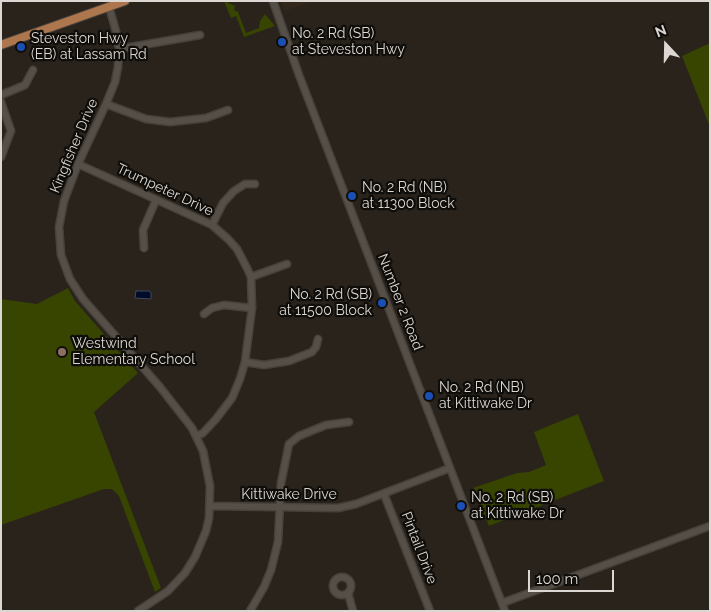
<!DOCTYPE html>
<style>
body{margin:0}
#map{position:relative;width:711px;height:612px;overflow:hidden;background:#29231c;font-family:Raleway,sans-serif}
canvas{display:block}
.frame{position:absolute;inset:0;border:2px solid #dcd7d3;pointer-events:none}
.north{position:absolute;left:641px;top:20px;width:50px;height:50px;-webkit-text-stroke:4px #0f0d09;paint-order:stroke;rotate:339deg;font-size:14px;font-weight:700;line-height:20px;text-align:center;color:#dcd7d3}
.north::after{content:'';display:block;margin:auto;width:18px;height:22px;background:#dcd7d3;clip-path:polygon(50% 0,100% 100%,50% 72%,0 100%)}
.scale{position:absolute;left:528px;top:570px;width:86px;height:22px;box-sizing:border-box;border:2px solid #dcd7d3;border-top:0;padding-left:6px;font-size:15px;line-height:18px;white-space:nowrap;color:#dcd7d3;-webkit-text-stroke:4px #0f0d09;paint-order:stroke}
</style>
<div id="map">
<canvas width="711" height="612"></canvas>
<div class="frame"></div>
<div class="north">N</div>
<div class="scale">100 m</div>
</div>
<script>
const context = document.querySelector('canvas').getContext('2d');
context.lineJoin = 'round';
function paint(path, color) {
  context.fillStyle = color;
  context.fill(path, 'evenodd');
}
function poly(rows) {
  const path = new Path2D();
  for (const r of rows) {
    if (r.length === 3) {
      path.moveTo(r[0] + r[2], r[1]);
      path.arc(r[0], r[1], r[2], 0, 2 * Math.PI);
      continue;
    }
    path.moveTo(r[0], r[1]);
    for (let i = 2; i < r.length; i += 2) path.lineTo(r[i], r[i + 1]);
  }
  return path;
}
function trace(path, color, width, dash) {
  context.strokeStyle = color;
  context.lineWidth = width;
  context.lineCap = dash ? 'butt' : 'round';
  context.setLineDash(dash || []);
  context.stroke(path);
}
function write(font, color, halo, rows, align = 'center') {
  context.font = font + ' Raleway,sans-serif';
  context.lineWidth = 4.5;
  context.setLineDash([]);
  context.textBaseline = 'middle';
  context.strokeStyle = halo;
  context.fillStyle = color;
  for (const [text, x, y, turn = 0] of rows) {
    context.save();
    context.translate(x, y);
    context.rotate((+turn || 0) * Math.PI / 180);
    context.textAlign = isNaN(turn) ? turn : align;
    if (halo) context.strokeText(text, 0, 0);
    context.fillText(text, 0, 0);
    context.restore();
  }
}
paint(poly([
 [281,1,312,1,285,11]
]), '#32271b');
paint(poly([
 [224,1,235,6,234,10,238,12,246,33,259,28,260,21,265,14,275,26,244,37,236,16,231,18],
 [710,43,710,127,682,56],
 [68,288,75,301,138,373,94,412,161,588,155,592,119,496,112,489,104,489,1,525,1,299,37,304],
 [578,414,604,481,489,526,473,488,517,473,529,472,546,465,534,432]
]), '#374500');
const water = poly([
 [136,291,149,291,151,293,151,299,135,298,136,291]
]);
paint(water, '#000b29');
trace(water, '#42485c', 1);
const minor = poly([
 [273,1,299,75,505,611],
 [109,7,116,31,119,49,118,67,115,82,106,104,78,164,64,201,59,227,61,255,70,279,83,299,160,387,192,428,203,451,210,486,209,518,206,531,195,557,185,573,168,591,138,611],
 [119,49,200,35],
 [1,95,25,85,33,70],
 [1,102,11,131,1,157],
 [106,104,146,119,170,122,206,118,228,110],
 [78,164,212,225,228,239,237,249,247,268,251,277,252,308,245,362,240,379,232,398,216,419,203,433,197,436],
 [212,225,223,203,234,191,245,184,255,184],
 [144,248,143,230,156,200],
 [251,277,287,264],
 [204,314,212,308,224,305,252,308],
 [245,362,264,365,289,361,312,352,316,347,318,339],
 [384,494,430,611],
 [210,506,338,508,356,504,450,468],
 [342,586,9],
 [348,593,353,611],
 [502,603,710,526],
 [250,611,264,587,271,570,278,542,281,483,289,444,299,436,326,425,349,422]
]);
const major = poly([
 [1,45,125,1]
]);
trace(minor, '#46413b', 9);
trace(major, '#46413b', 10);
trace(minor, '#564f47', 6);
trace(major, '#ae764c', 8);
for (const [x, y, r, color] of [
 [282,42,5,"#1a4fb4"],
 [21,47,5,"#1a4fb4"],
 [352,196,5,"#1a4fb4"],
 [382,303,5,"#1a4fb4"],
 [62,352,5,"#8d6e63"],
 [429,396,5,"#1a4fb4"],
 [461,506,5,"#1a4fb4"]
]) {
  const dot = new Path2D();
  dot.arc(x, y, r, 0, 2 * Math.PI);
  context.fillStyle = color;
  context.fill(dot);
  trace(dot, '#0f0d09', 2);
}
write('14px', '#dcd7d3', '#0f0d09', [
 ["No. 2 Rd (SB)",292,34],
 ["at Steveston Hwy",292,50],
 ["Steveston Hwy",31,39],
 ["(EB) at Lassam Rd",31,55],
 ["No. 2 Rd (NB)",362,188],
 ["at 11300 Block",362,204],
 ["No. 2 Rd (SB)",372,295,"right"],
 ["at 11500 Block",372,311,"right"],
 ["Westwind",72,344],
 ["Elementary School",72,360],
 ["No. 2 Rd (NB)",439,388],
 ["at Kittiwake Dr",439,404],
 ["No. 2 Rd (SB)",471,498],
 ["at Kittiwake Dr",471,514]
], 'left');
write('14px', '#dcd7d3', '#0f0d09', [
 ["Kingfisher Drive",74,146,-67],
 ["Trumpeter Drive",165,190,25],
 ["Number 2 Road",400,302,69],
 ["Kittiwake Drive",289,495],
 ["Pintail Drive",419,548,69]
]);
</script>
